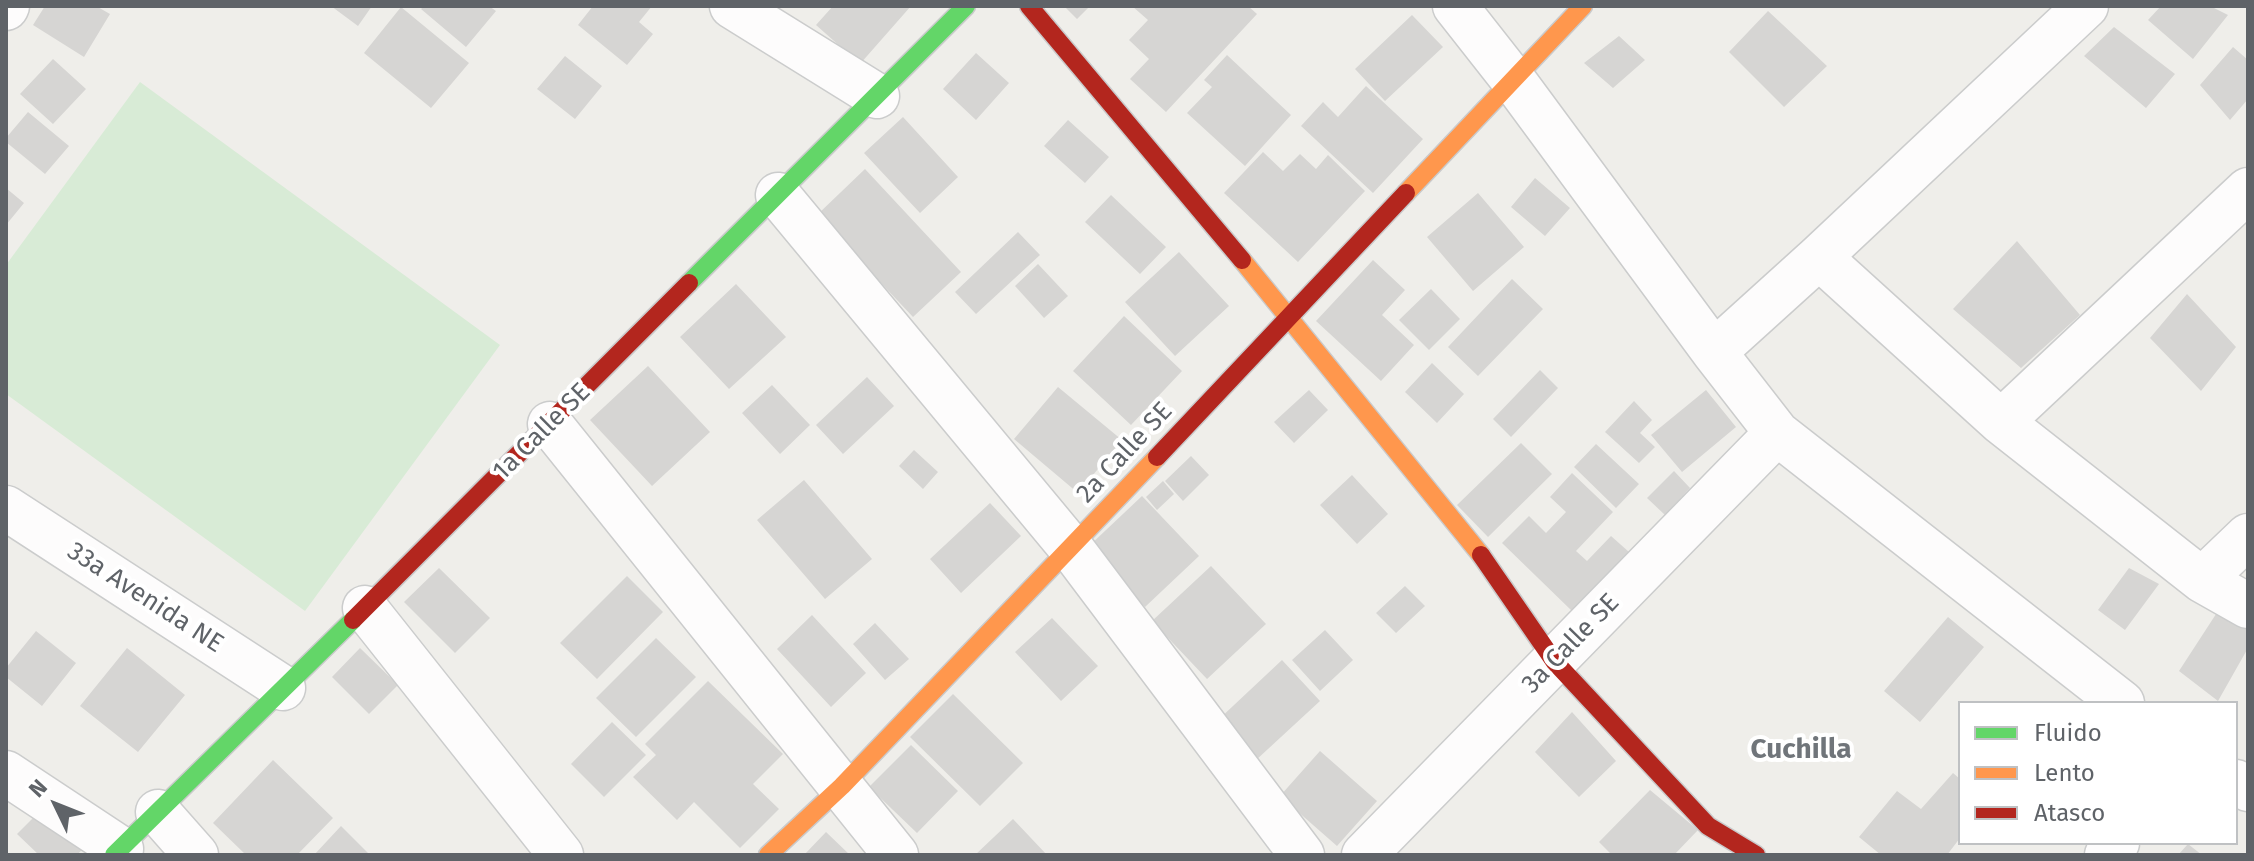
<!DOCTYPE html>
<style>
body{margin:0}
#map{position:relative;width:2254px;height:861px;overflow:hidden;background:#efeeea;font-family:"Fira Sans",sans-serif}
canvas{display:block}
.frame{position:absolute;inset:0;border:8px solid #5f6368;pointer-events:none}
.legend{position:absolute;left:1958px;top:701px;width:280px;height:144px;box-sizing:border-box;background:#fff;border:2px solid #bfc1c3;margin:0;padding:10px 14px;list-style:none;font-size:24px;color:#5f6368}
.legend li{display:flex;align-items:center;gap:16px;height:40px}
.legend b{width:40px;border:2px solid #bfc1c3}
.north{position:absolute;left:16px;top:765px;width:80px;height:80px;-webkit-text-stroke:6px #fff;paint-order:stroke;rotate:313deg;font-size:22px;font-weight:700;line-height:32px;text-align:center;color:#5f6368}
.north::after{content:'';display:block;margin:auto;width:28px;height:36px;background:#5f6368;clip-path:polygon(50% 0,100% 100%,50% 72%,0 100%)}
</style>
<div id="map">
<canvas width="2254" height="861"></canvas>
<div class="frame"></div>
<ul class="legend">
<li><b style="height:10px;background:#63d668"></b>Fluido</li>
<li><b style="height:10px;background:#ff974d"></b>Lento</li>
<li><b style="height:10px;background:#b3261e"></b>Atasco</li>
</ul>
<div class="north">N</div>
</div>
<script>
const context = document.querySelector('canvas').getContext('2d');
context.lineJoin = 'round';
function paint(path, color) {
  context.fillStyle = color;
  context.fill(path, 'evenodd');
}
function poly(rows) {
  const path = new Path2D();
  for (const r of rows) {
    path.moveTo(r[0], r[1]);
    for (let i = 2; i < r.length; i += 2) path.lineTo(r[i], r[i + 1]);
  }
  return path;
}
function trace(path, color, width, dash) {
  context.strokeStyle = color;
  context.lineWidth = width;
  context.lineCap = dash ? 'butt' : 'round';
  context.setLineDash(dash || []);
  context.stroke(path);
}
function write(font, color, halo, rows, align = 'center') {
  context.font = font + ' "Fira Sans",sans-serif';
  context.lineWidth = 8;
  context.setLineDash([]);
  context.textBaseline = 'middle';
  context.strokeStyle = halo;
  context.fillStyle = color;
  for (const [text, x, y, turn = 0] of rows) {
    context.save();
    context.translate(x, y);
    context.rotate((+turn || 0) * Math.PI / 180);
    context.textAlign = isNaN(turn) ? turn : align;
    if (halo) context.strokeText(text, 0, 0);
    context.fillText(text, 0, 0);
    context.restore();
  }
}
paint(poly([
 [140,82,500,345,305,611,6,394,6,265]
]), '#d8ebd6');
paint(poly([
 [45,6,96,6,110,14,84,57,33,25],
 [331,6,372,6,358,26],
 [424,6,489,6,496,11,466,47,421,9],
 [593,6,652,6,639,22,653,34,627,65,578,25],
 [833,6,911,6,860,64,816,25],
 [1064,6,1090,6,1077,19],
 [1132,6,1248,6,1257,14,1166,112,1130,79,1149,59,1129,40,1148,20],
 [2161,6,2210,6,2228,15,2193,59,2148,20],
 [401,7,469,63,431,108,364,53],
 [1768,11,1827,66,1784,107,1729,52],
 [1412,15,1443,47,1385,101,1355,69],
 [2114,27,2175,74,2146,108,2084,56],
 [1619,36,1645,60,1613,88,1584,63],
 [2233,47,2248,60,2248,99,2230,120,2200,85],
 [976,53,1009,83,976,120,943,89],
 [1227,55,1291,115,1245,166,1187,113,1212,87,1204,80],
 [565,56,602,86,575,119,537,89],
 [53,59,86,89,53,124,20,94],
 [1366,86,1423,139,1373,193,1301,126,1323,102,1338,117],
 [28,112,69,146,45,174,6,142,6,138],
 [903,117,958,177,920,213,864,153],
 [1068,120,1109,157,1085,183,1044,146],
 [1263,152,1283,171,1300,154,1316,169,1328,155,1365,191,1298,262,1224,193],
 [865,169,961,272,913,317,817,215],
 [1535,178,1570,208,1545,236,1511,207],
 [6,188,24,203,6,225],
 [1478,193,1524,247,1473,291,1427,237],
 [1111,195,1166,247,1140,274,1085,222],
 [1018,232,1040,255,976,314,955,292],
 [2017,241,2080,315,2021,368,1953,309],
 [1179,252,1229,306,1175,356,1125,302],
 [1373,260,1405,290,1382,315,1414,345,1381,381,1316,321],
 [1038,264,1068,296,1044,318,1015,286],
 [1512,279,1543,309,1478,376,1448,347],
 [736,284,786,337,729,389,680,337],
 [1431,289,1460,319,1429,350,1399,320],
 [2187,294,2236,347,2201,391,2150,338],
 [1124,316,1182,371,1131,425,1073,371],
 [1432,363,1464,394,1437,423,1405,392],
 [648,366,710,432,652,486,590,420],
 [1540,370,1558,388,1511,437,1493,419],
 [867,377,894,406,843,454,816,425],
 [772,385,810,425,780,454,742,413],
 [1058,387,1122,440,1078,493,1014,439],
 [1309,390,1328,410,1294,443,1274,422],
 [1706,390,1736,427,1682,472,1651,435],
 [1634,401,1652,420,1640,433,1655,447,1639,463,1605,432],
 [1521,443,1552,474,1488,537,1457,505],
 [1596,444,1639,484,1616,508,1574,467],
 [914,450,938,472,923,489,899,466],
 [1191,456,1209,475,1183,501,1165,481],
 [1674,471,1690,488,1665,515,1647,498],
 [1572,473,1613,512,1576,551,1587,561,1611,536,1629,552,1572,611,1502,543,1529,516,1546,533,1566,512,1550,497],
 [1352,475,1388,514,1357,544,1320,505],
 [804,480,872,559,825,599,757,520],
 [1163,481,1174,494,1157,510,1146,497],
 [1142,496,1199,556,1145,607,1088,547],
 [990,503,1021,536,961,593,930,559],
 [1211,566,1266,624,1207,679,1152,621],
 [439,568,490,618,455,653,404,602],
 [2129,568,2159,584,2125,630,2098,610],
 [627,576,663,612,597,679,560,643],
 [1405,586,1425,606,1396,633,1376,613],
 [2218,611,2248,630,2248,648,2218,701,2179,671],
 [812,615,866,673,831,707,777,649],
 [1948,617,1984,647,1920,722,1884,691],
 [1052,618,1098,666,1061,701,1015,652],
 [875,623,909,659,885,680,853,644],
 [1325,630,1353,660,1320,691,1292,660],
 [36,631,76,663,42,706,6,677,6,668],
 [656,638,696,677,636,737,596,698],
 [127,648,185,695,138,752,80,706],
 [360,648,398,685,369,714,332,677],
 [1282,660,1320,701,1255,761,1217,721],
 [708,681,783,754,753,784,779,809,740,848,694,802,677,820,633,777,656,755,645,744],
 [953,694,1023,763,980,806,910,737],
 [1572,712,1616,761,1579,797,1535,752],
 [612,722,646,755,604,797,571,764],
 [911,745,958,791,917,833,869,787],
 [1320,751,1377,801,1337,846,1280,796],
 [273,760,333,818,297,855,246,855,213,823],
 [1953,773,1960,779,1960,838,1947,855,1881,855,1859,837,1897,791,1921,809],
 [1650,790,1698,830,1674,855,1612,855,1599,842],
 [52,799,93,838,77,855,39,855,17,834],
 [1013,819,1047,855,975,855],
 [341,826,370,855,314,855],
 [826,832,850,855,804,855],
 [2188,844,2202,855,2178,855]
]), '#d6d5d3');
const street = poly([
 [732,6,877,96],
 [1455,6,1514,81,1714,352,1777,433,2122,703],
 [6,8,7,6],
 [778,195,1071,548,1302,855],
 [1819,257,2001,422,2202,580,2248,606],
 [1714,352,1819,257,2086,6],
 [2001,422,2248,190],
 [550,424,896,855],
 [6,508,283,688],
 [2202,580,2248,536],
 [365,608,561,855],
 [6,773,121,849],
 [2236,782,2248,789],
 [158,812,196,855],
 [1364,855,1777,433],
 [2107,855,2117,843]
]);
const fast = poly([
 [689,283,966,6],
 [114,855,353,620]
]);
const slow = poly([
 [1406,193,1583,6],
 [1242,260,1481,555],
 [768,855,842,786,1157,457]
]);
const jam = poly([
 [1029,6,1242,260],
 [1157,457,1406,193],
 [1481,555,1554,661,1708,826,1756,855],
 [353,620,689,283]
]);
trace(street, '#cbcccc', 47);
trace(fast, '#cacacb', 21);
trace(slow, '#cacacb', 21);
trace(jam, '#cacacb', 21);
trace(street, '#fdfcfc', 44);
trace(fast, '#63d668', 18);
trace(slow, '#ff974d', 18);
trace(jam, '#b3261e', 18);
write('26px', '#5f6368', '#fff', [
 ["1a Calle SE",542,432,-45],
 ["2a Calle SE",1125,453,-47],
 ["33a Avenida NE",145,598,33],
 ["3a Calle SE",1571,644,-46]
]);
write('bold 28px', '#70757a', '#fff', [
 ["Cuchilla",1801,750]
]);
</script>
